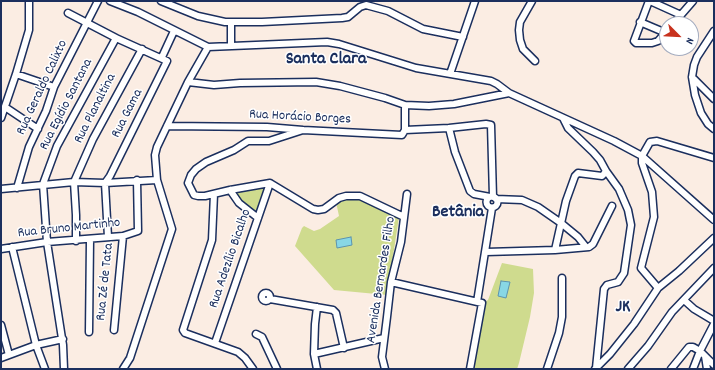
<!DOCTYPE html>
<meta charset="utf-8">
<style>
body{margin:0}
#map{position:relative;width:715px;height:370px;overflow:hidden;background:#fbede3;font-family:Dekko,sans-serif}
canvas{display:block}
.frame{position:absolute;inset:0;border:2px solid #1b2f5e;pointer-events:none}
.north{position:absolute;left:659px;top:16px;width:40px;height:40px;box-sizing:border-box;background:#fff;border:1px solid #a4acbf;border-radius:50%;rotate:114deg;font-size:11px;font-weight:700;line-height:16px;text-align:center;color:#1b2f5e}
.north::after{content:'';display:block;margin:auto;width:14px;height:18px;background:#c8321e;clip-path:polygon(50% 0,100% 100%,50% 72%,0 100%)}
</style>
<div id="map">
<canvas width="715" height="370"></canvas>
<div class="frame"></div>
<div class="north">N</div>
</div>
<script>
const context = document.querySelector('canvas').getContext('2d');
context.lineJoin = 'round';
function paint(path, color) {
  context.fillStyle = color;
  context.fill(path, 'evenodd');
}
function poly(rows) {
  const path = new Path2D();
  for (const r of rows) {
    if (r.length === 3) {
      path.moveTo(r[0] + r[2], r[1]);
      path.arc(r[0], r[1], r[2], 0, 2 * Math.PI);
      continue;
    }
    path.moveTo(r[0], r[1]);
    for (let i = 2; i < r.length; i += 2) path.lineTo(r[i], r[i + 1]);
  }
  return path;
}
function trace(path, color, width, dash) {
  context.strokeStyle = color;
  context.lineWidth = width;
  context.lineCap = dash ? 'butt' : 'round';
  context.setLineDash(dash || []);
  context.stroke(path);
}
function write(font, color, halo, rows, align = 'center') {
  context.font = font + ' Dekko,sans-serif';
  context.lineWidth = 3;
  context.setLineDash([]);
  context.textBaseline = 'middle';
  context.strokeStyle = halo;
  context.fillStyle = color;
  for (const [text, x, y, turn = 0] of rows) {
    context.save();
    context.translate(x, y);
    context.rotate((+turn || 0) * Math.PI / 180);
    context.textAlign = isNaN(turn) ? turn : align;
    if (halo) context.strokeText(text, 0, 0);
    context.fillText(text, 0, 0);
    context.restore();
  }
}
paint(poly([
 [266,186,258,215,241,201,233,192],
 [357,198,399,217,387,295,334,290,295,246,302,228,304,226,314,231,320,229,339,216,336,202,340,199],
 [502,263,533,269,534,293,530,317,519,363,517,369,472,369,483,303,488,300]
]), '#cfdb8e');
const water = poly([
 [351,237,352,245,337,248,336,240,351,237],
 [501,281,510,282,506,298,498,296,501,281]
]);
paint(water, '#88d7e5');
trace(water, '#5c94af', 1);
const minor = poly([
 [110,1,138,12,208,47,327,42,339,44,416,68,491,81,497,84,509,93,614,141,642,156,714,220],
 [161,1,198,16,225,22,262,22,342,18,348,17,360,7,366,5,388,11,423,29,463,37],
 [532,1,520,22,519,30,520,40,523,49,535,61],
 [649,1,634,41,636,43,652,43,658,41,667,31],
 [650,1,681,15],
 [68,13,116,38,167,61,110,176,105,183,108,237],
 [640,22,666,33],
 [673,24,693,1],
 [714,31,697,57,694,65,692,77,695,95,701,113,708,124,714,129],
 [231,46,231,22],
 [162,57,174,31],
 [16,74,54,87],
 [450,74,475,1],
 [692,77,714,99],
 [188,82,214,85,240,83,316,82,340,86,385,98,405,105,429,106,454,104,509,93],
 [5,107,38,129],
 [1,118,16,74,29,30,29,1],
 [563,118,568,128,593,152,600,160,606,171,619,189,628,210,631,225,624,273,618,282,607,285,604,289,596,368],
 [167,126,267,127,303,130,402,135,405,130,405,105],
 [449,128,455,152,470,191,474,194,490,197],
 [303,130,269,141,248,141,234,150,206,162,196,169,191,175,188,183,194,195,198,196,205,196,230,190,270,183,313,209,318,210,324,209,339,198,346,196,360,196,404,217],
 [405,130,449,128,486,124,491,125,493,197],
 [17,188,29,147,46,111,54,87,98,1],
 [1,189,74,182,105,183,157,180],
 [230,190,239,203,258,218],
 [214,194,212,240,183,330,185,333,238,352,245,358,253,369],
 [492,202,5.5],
 [496,199,522,200,538,207,561,223,578,237,586,247],
 [76,241,76,215,74,182,93,139,142,49],
 [12,247,36,345,45,369],
 [1,249,47,242,123,236,138,231,137,180],
 [555,250,566,201,575,176,578,173,602,176,604,174,606,171],
 [486,252,555,250,589,247,593,244,612,206],
 [391,282,482,303,470,369],
 [658,288,641,268,654,217,652,192,642,163,642,156,650,142,657,141,714,158],
 [266,297,4],
 [270,299,333,310,336,313,344,348],
 [684,300,694,309,714,321],
 [477,302,492,208],
 [1,325,9,355],
 [114,330,123,236],
 [89,332,90,240],
 [256,334,262,337,277,369],
 [215,343,270,183],
 [314,354,384,338],
 [705,356,707,369],
 [1,358,36,345,63,339],
 [64,369,63,345,47,242,43,184,57,146,116,38],
 [123,369,130,358,172,229,157,180,155,155,157,147,188,82,208,47],
 [317,369,314,354,315,324,317,307],
 [385,369,382,357,387,317,391,282,401,242,407,194],
 [547,369,559,333,562,317,562,278],
 [595,369,610,354,634,324,658,288,679,271,714,238],
 [628,369,648,346,672,312,714,268],
 [671,369,689,347,693,347,700,351,714,365],
 [693,369,700,351,714,324]
]);
trace(minor, '#1b2f5e', 9);
trace(minor, '#fff', 6);
write('14px', '#1b2f5e', '#fff', [
 ["Rua Geraldo Calixto",43,88,-65],
 ["Rua Egídio Santana",67,105,-63],
 ["Rua Planaltina",96,109,-63],
 ["Rua Gama",128,114,-63],
 ["Rua Horácio Borges",300,118,3],
 ["Rua Bruno Martinho",69,229,-6],
 ["Rua Adezílio Bicalho",231,259,-71],
 ["Avenida Bernardes Filho",382,280,-81],
 ["Rua Zé de Tata",106,282,-84]
]);
write('bold 18px', '#1b2f5e', '#fff', [
 ["Santa Clara",326,61],
 ["Betânia",458,214],
 ["JK",623,309]
]);
</script>
